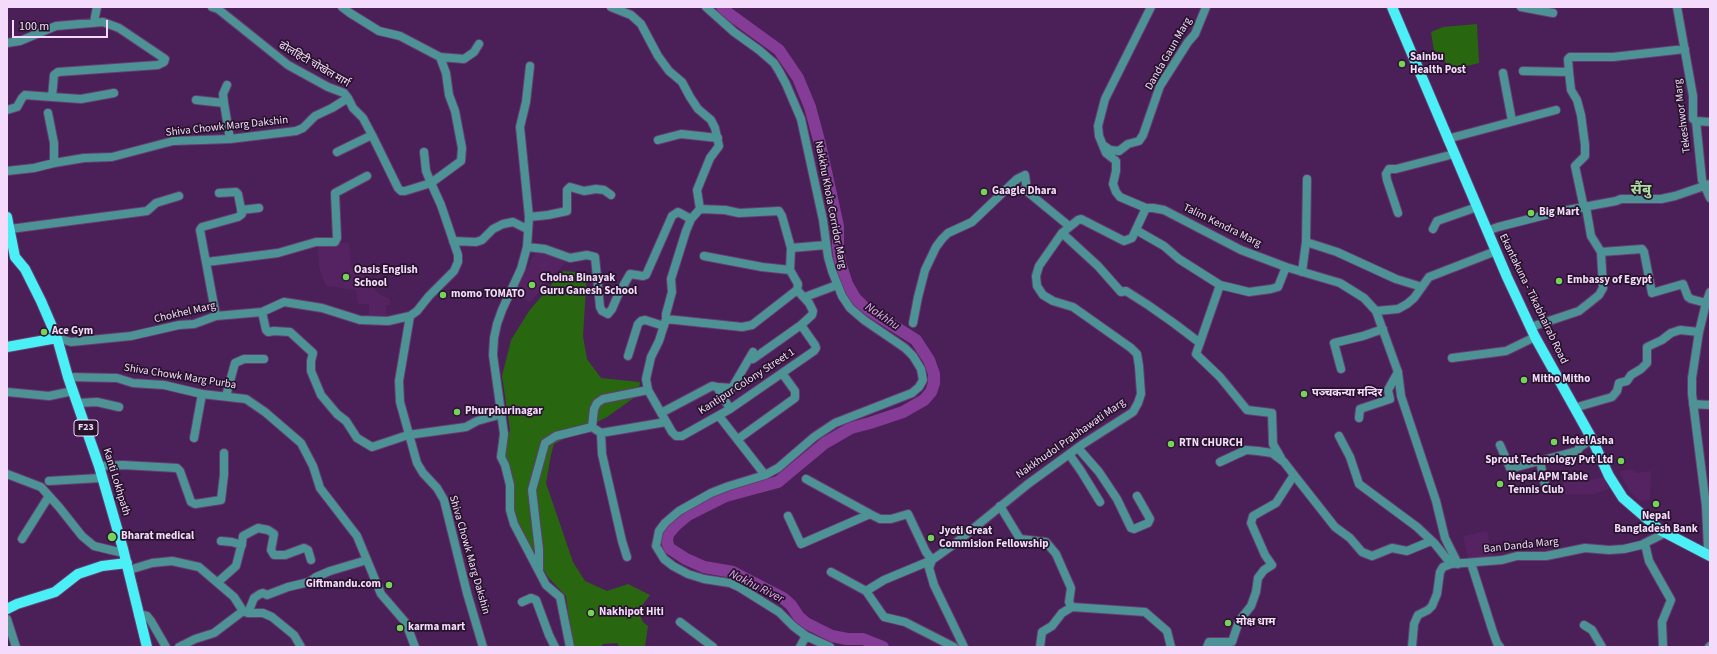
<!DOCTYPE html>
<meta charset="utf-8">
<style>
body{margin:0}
#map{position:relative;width:1717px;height:654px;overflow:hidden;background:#4b1f57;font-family:"Source Sans 3",sans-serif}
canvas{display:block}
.frame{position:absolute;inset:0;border:8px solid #f4dafb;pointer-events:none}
.scale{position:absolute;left:12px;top:20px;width:96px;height:18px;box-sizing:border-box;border:2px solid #f4dafb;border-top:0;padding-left:5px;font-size:12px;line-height:14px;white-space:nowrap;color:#f4dafb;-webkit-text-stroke:3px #27142c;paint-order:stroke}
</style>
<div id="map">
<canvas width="1717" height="654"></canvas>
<div class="frame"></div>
<div class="scale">100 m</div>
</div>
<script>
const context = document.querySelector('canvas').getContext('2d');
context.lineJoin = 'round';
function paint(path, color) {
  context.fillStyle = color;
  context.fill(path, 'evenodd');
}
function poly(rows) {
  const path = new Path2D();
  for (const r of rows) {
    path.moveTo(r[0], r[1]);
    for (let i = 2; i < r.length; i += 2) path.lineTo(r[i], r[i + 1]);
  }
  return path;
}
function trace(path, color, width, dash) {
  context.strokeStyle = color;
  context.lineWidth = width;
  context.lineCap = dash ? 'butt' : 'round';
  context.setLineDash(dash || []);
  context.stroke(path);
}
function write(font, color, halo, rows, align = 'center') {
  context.font = font + ' "Source Sans 3","Noto Sans Devanagari",sans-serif';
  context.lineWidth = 3.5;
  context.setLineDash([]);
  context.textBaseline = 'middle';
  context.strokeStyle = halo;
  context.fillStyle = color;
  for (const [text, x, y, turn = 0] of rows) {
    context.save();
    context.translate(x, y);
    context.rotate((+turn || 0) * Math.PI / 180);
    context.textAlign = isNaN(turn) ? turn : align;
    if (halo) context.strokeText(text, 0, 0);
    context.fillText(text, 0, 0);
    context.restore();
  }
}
paint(poly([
 [349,243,351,267,368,267,372,287,379,294,390,299,390,305,386,305,386,313,392,318,369,320,369,304,358,304,356,290,326,286,319,268,318,244],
 [537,249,566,262,530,302,513,296],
 [1632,470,1637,473,1651,471,1650,500,1640,501,1630,492,1619,471],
 [1603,477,1609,489,1594,494,1565,494,1563,482,1585,479,1586,481],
 [1487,531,1493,556,1469,562,1463,536]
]), '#552362');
paint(poly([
 [1477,24,1479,63,1451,70,1439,53,1434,51,1431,32,1443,27],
 [563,271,587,273,583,336,587,359,601,378,640,382,638,395,607,417,554,444,551,455,546,483,573,562,585,581,607,591,628,584,650,595,638,611,643,622,648,626,645,647,619,647,617,643,603,644,601,647,575,647,572,643,566,596,548,577,512,515,502,452,510,430,502,376,511,340,529,311]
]), '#28670f');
trace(poly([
 [722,7,728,13,779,50,798,78,810,107,820,144,838,226,838,247,840,262,847,284,855,298,864,307,916,340,929,360,934,374,934,383,931,392,924,400,903,412,870,423,851,428,825,443,778,482,726,496,688,515,676,525,668,534,667,541,669,548,686,559,704,567,733,572,783,598,791,605,799,617,806,623,832,636,847,639,863,639,883,647]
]), '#843c97', 12);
const minor = poly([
 [212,7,218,9,288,65,328,87,344,93,348,98],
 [342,7,350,13,379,31,400,36,440,57,464,59,474,52,479,44],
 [611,7,631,15,641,24,658,56,669,71,682,82,690,97,698,109,711,120,715,128,719,146,710,158,697,190,700,209],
 [706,7,734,32,759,50,774,63,779,71,786,84,801,119,823,220,828,257,832,271,842,296,850,308,864,320,905,348,913,356,921,369,923,380,919,387,912,393,835,423,814,437,778,468,765,475,729,486,711,493,679,511,665,523,659,531,656,546,664,559,673,566,688,574,704,579,730,583,739,587,779,612,793,626,806,636,830,647],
 [1151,7,1105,99,1098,126,1099,136,1106,153,1116,161,1116,171,1113,184,1116,192,1120,197,1146,208,1153,208,1164,210,1241,250,1286,267,1340,283,1364,298,1376,311,1398,309,1407,304,1414,298,1429,277,1496,251],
 [1521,7,1553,13],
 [1677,7,1693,96,1693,119,1696,121,1702,180,1710,198],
 [94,22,97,7],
 [7,43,20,41,56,26,103,22,119,28,165,59,164,62,158,65,58,72,54,75,52,97,25,95,22,98,17,107,7,110],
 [530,66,526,102,520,127,529,217,527,247,521,269,502,310,497,324,494,338,493,355,504,434,501,457,505,465,510,485,510,510,514,524,546,585,560,597,570,647],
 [1523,71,1569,72,1571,90,1577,100,1581,115,1585,145,1585,156,1575,166,1584,208],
 [1569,72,1568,59,1570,57,1613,57,1685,49],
 [1503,73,1512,121],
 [227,85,223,94,224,103,230,139],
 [52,97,81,99,114,93],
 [196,100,224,103],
 [48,113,54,143,54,163],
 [1696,121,1710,122],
 [1447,139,1556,110],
 [658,140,681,134,718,138],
 [1103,145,1110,150,1119,151,1128,144,1139,141,1143,135,1160,86,1188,42,1195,34,1206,7],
 [337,152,372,135],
 [424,152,426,171,431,183,461,161,462,148,455,111,449,95,446,73,440,57],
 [7,171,34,168,54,163,84,158,112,157,173,141,230,139,296,131,303,128,315,116,332,108,348,98,353,108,363,118,372,135,398,188,401,191,405,191,431,183,441,205,458,255,458,262,454,271,429,296,417,311,410,316,399,381,400,402,417,463,423,473,437,488,444,500,467,593,483,647],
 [1024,189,1069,226],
 [241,210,259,208],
 [1398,213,1387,180,1386,174,1389,169,1396,169,1454,154],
 [529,217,548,215,567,211,567,190,570,187,584,191,596,189,604,190,611,195],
 [691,219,686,231,671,279,672,292,666,314,666,319,659,341,651,357,646,379,648,390,672,432,676,436,682,436,730,409,814,351,816,348,815,345,801,325,812,315,813,311,809,303,797,290],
 [10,229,147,211,156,203,179,196],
 [1433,229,1437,221,1477,207],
 [1136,230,1164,246,1179,259,1220,285],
 [1487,231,1498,227,1557,212,1616,201,1621,199,1661,199,1675,196,1710,184],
 [1062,233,1098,266,1121,292,1126,291,1148,305,1175,324,1200,343],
 [453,241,476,242,482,240,493,229,503,224,513,222,527,229],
 [1306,242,1307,179],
 [527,247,545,249,570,258,587,255,595,257,600,307,602,311,608,314,612,309,618,295,630,274,643,276,646,275,672,216,678,212,691,219,700,209,725,210,739,213,779,211,782,216,791,248,826,245],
 [1601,252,1642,249,1644,252,1652,293,1683,284,1688,297,1691,299,1706,303],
 [704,256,762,267,790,270],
 [207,262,278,253,316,242,335,242,337,238,335,193,367,176],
 [1302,272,1306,242,1337,252,1396,279,1422,287],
 [805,297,837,285],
 [1376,311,1398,372,1401,396,1436,501,1445,538,1458,564],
 [262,312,266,330,268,332,274,331,290,332,313,353,311,361,311,371,321,395,337,414,346,421,357,438,372,447,408,435,466,427,477,421,502,414],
 [216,316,200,230,202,227,238,217,242,214,238,194,236,192,219,193],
 [666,319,742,327,752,325,797,290,798,284,790,270,791,248],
 [913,323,918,297,925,270,936,247,942,239,948,233,972,222,1017,179,1025,175,1027,191],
 [1531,327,1579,311,1599,295,1603,288,1601,252,1591,236,1586,207],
 [57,338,71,342,131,336,179,325,194,324,216,316,262,312,284,302,322,308,360,320,388,321,410,316],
 [628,356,638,324,641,321,645,320,664,326],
 [1452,358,1506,351,1535,337],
 [753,359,801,325],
 [1341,369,1334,343,1363,336,1383,329],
 [68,377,117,378,133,383,164,385,202,394,246,399,265,412,301,443,313,466,320,488,357,536,381,594,406,623,415,647],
 [717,387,732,388,753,352],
 [7,392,49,396,73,391],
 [226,396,235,363,244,359,264,359],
 [78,403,97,402,119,407],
 [1693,404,1710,405],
 [1574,408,1612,397,1617,391,1619,383,1627,381,1631,375,1641,369,1647,363,1647,347,1662,340,1671,333,1680,330,1699,332],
 [661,413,712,386,717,387,730,409],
 [719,416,765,475],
 [1359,418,1360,409,1390,399,1388,390,1398,372],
 [592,427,594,409,597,403,603,399,648,390],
 [601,433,602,454,622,541,627,557],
 [1339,436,1350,457,1359,484,1417,527,1435,544,1451,564],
 [194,438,202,394],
 [738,439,795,398,795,391,782,373],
 [1500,445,1510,468,1513,468,1577,451,1580,447,1592,439],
 [1078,448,1099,472,1117,499,1131,528,1134,529,1148,523,1150,519,1137,496],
 [1069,454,1081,471,1100,502],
 [1281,458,1273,444,1272,413,1247,410,1220,377,1196,354,1220,285,1249,292,1271,289,1278,287,1286,267],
 [1540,461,1545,485],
 [99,466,123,465,177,468,180,471,191,502,195,504,221,500,224,475,224,453],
 [7,474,41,487,59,507,82,536,94,546,119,552,123,549],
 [1294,475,1335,527,1350,538,1362,552,1372,556,1392,548,1407,551,1431,541],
 [806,479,870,514],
 [49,481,100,478,102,476],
 [1000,506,1020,539,1046,542,1056,554,1071,588,1069,602,1072,607,1145,612,1167,631,1171,647],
 [788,516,801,544,870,514,880,519,891,519,908,514,926,552,932,560,884,580,866,591],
 [22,539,49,496],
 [221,541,232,542,242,545],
 [1645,544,1649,561,1671,600,1662,622,1663,647],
 [1707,554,1708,549,1706,506,1692,394,1692,378,1699,332,1706,303,1710,292],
 [1471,563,1493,632,1497,643,1500,647],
 [539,569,539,550,532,490,545,443,556,436,592,427,601,433,666,422],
 [129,570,152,563,172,561,199,567,234,597,243,611,248,613,263,613,272,617,294,635,301,647],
 [831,572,866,591,884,617,905,622,954,647],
 [218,582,236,566,242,543,243,536,258,528,268,530,274,534,271,550,274,555,285,555,304,548,308,550,311,560],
 [522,602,531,598,536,600,549,635,555,647],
 [248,613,254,598,260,594,263,593,267,595,288,587,309,582,316,577,330,571,367,560],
 [138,614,147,616,151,621,166,647],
 [7,619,16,647],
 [680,622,713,647],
 [1584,625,1592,630,1602,647],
 [179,647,195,639,214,633,243,611],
 [800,647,806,636],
 [964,647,934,585,929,568,932,560,953,545,1028,484,1083,444,1133,412,1138,403,1141,394,1139,366,1137,354,1131,348,1073,307,1053,301,1043,295,1037,286,1036,276,1039,266,1062,233,1078,220,1081,219,1124,241,1132,238,1146,208],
 [1040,647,1042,632,1052,626,1062,613,1072,607],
 [1207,647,1209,642,1232,642,1239,621,1251,606,1256,592,1258,578,1264,570,1272,565,1265,555,1251,523,1253,516,1276,503,1294,475,1284,462,1272,453,1258,451,1246,450,1220,462],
 [1412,647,1414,624,1418,615,1428,610,1432,606,1437,594,1440,572,1443,567,1451,564,1502,560,1517,556,1546,556,1585,548,1609,550,1624,549,1641,545,1665,533],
 [1709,647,1710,646]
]);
const major = poly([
 [1392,7,1507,277,1535,337,1592,439,1609,476,1623,498,1660,530,1710,556],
 [7,217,15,257,25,269,41,301,57,338,68,377,99,466,123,549,147,647],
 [7,347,57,338],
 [7,609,17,604,55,592,78,574,102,566,127,563]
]);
trace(minor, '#663d71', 10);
trace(major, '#663d71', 12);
trace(minor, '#4d9395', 8);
trace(major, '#4af0f6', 10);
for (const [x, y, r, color] of [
 [1402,64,4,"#76d25a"],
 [984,192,4,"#76d25a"],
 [1531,213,4,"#76d25a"],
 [346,277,4,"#76d25a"],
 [1559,281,4,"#76d25a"],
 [532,285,4,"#76d25a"],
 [443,295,4,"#76d25a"],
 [44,332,4,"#76d25a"],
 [1524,380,4,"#76d25a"],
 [1304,394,4,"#76d25a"],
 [457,412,4,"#76d25a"],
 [1554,442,4,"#76d25a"],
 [1171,444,4,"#76d25a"],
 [1621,461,4,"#76d25a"],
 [1500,484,4,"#76d25a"],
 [1656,504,4,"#76d25a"],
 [112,537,5,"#76d25a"],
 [931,538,4,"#76d25a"],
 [389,585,4,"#76d25a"],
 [591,613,4,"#76d25a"],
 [1228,623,4,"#76d25a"],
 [400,628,4,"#76d25a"]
]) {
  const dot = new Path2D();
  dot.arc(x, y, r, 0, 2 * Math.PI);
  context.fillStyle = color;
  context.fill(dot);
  trace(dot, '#27142c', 1.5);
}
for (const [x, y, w] of [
 [86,428,24]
]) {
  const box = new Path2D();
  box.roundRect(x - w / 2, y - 8, w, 16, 3);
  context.fillStyle = '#27142c';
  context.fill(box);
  trace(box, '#f4dafb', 1);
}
write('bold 10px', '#f4dafb', null, [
 ["F23",86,428]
]);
write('11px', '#f4dafb', '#27142c', [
 ["Danda Gaun Marg",1169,54,-60],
 ["ढोलहिटी चोखेल मार्ग",314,65,30],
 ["Tekeshwor Marg",1683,116,-97],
 ["Shiva Chowk Marg Dakshin",227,127,-6],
 ["Nakkhu Khola Corridor Marg",830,205,79],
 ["Talim Kendra Marg",1222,226,26],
 ["Ekantakuna - Tikabhairab Road",1533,299,64],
 ["Chokhel Marg",185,313,-13],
 ["Shiva Chowk Marg Purba",180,377,9],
 ["Kantipur Colony Street 1",747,382,-33],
 ["Nakkhudol Prabhawati Marg",1071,439,-35],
 ["Kanti Lokhpath",116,482,73],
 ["Ban Danda Marg",1521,546,-6],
 ["Shiva Chowk Marg Dakshin",469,555,74]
]);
write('bold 11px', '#f4dafb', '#27142c', [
 ["Sainbu",1410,58],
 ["Health Post",1410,71],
 ["Gaagle Dhara",992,192],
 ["Big Mart",1539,213],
 ["Oasis English",354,271],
 ["School",354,284],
 ["Choina Binayak",540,279],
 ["Guru Ganesh School",540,292],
 ["Embassy of Egypt",1567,281],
 ["momo TOMATO",451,295],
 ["Ace Gym",52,332],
 ["Mitho Mitho",1532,380],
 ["पञ्चकन्या मन्दिर",1312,394],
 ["Phurphurinagar",465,412],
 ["Hotel Asha",1562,442],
 ["RTN CHURCH",1179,444],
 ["Sprout Technology Pvt Ltd",1613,461,"right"],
 ["Nepal APM Table",1508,478],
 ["Tennis Club",1508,491],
 ["Nepal",1656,517,"center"],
 ["Bangladesh Bank",1656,530,"center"],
 ["Jyoti Great",939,532],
 ["Commision Fellowship",939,545],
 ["Bharat medical",121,537],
 ["Giftmandu.com",381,585,"right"],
 ["Nakhipot Hiti",599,613],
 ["मोक्ष धाम",1236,623],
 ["karma mart",408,628]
], 'left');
write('italic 12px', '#e3acf2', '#27142c', [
 ["Nakhhu",882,317,34],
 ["Nakhu River",756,587,27]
]);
write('bold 15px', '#acdd9e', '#27142c', [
 ["सैंबु",1641,191]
]);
</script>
